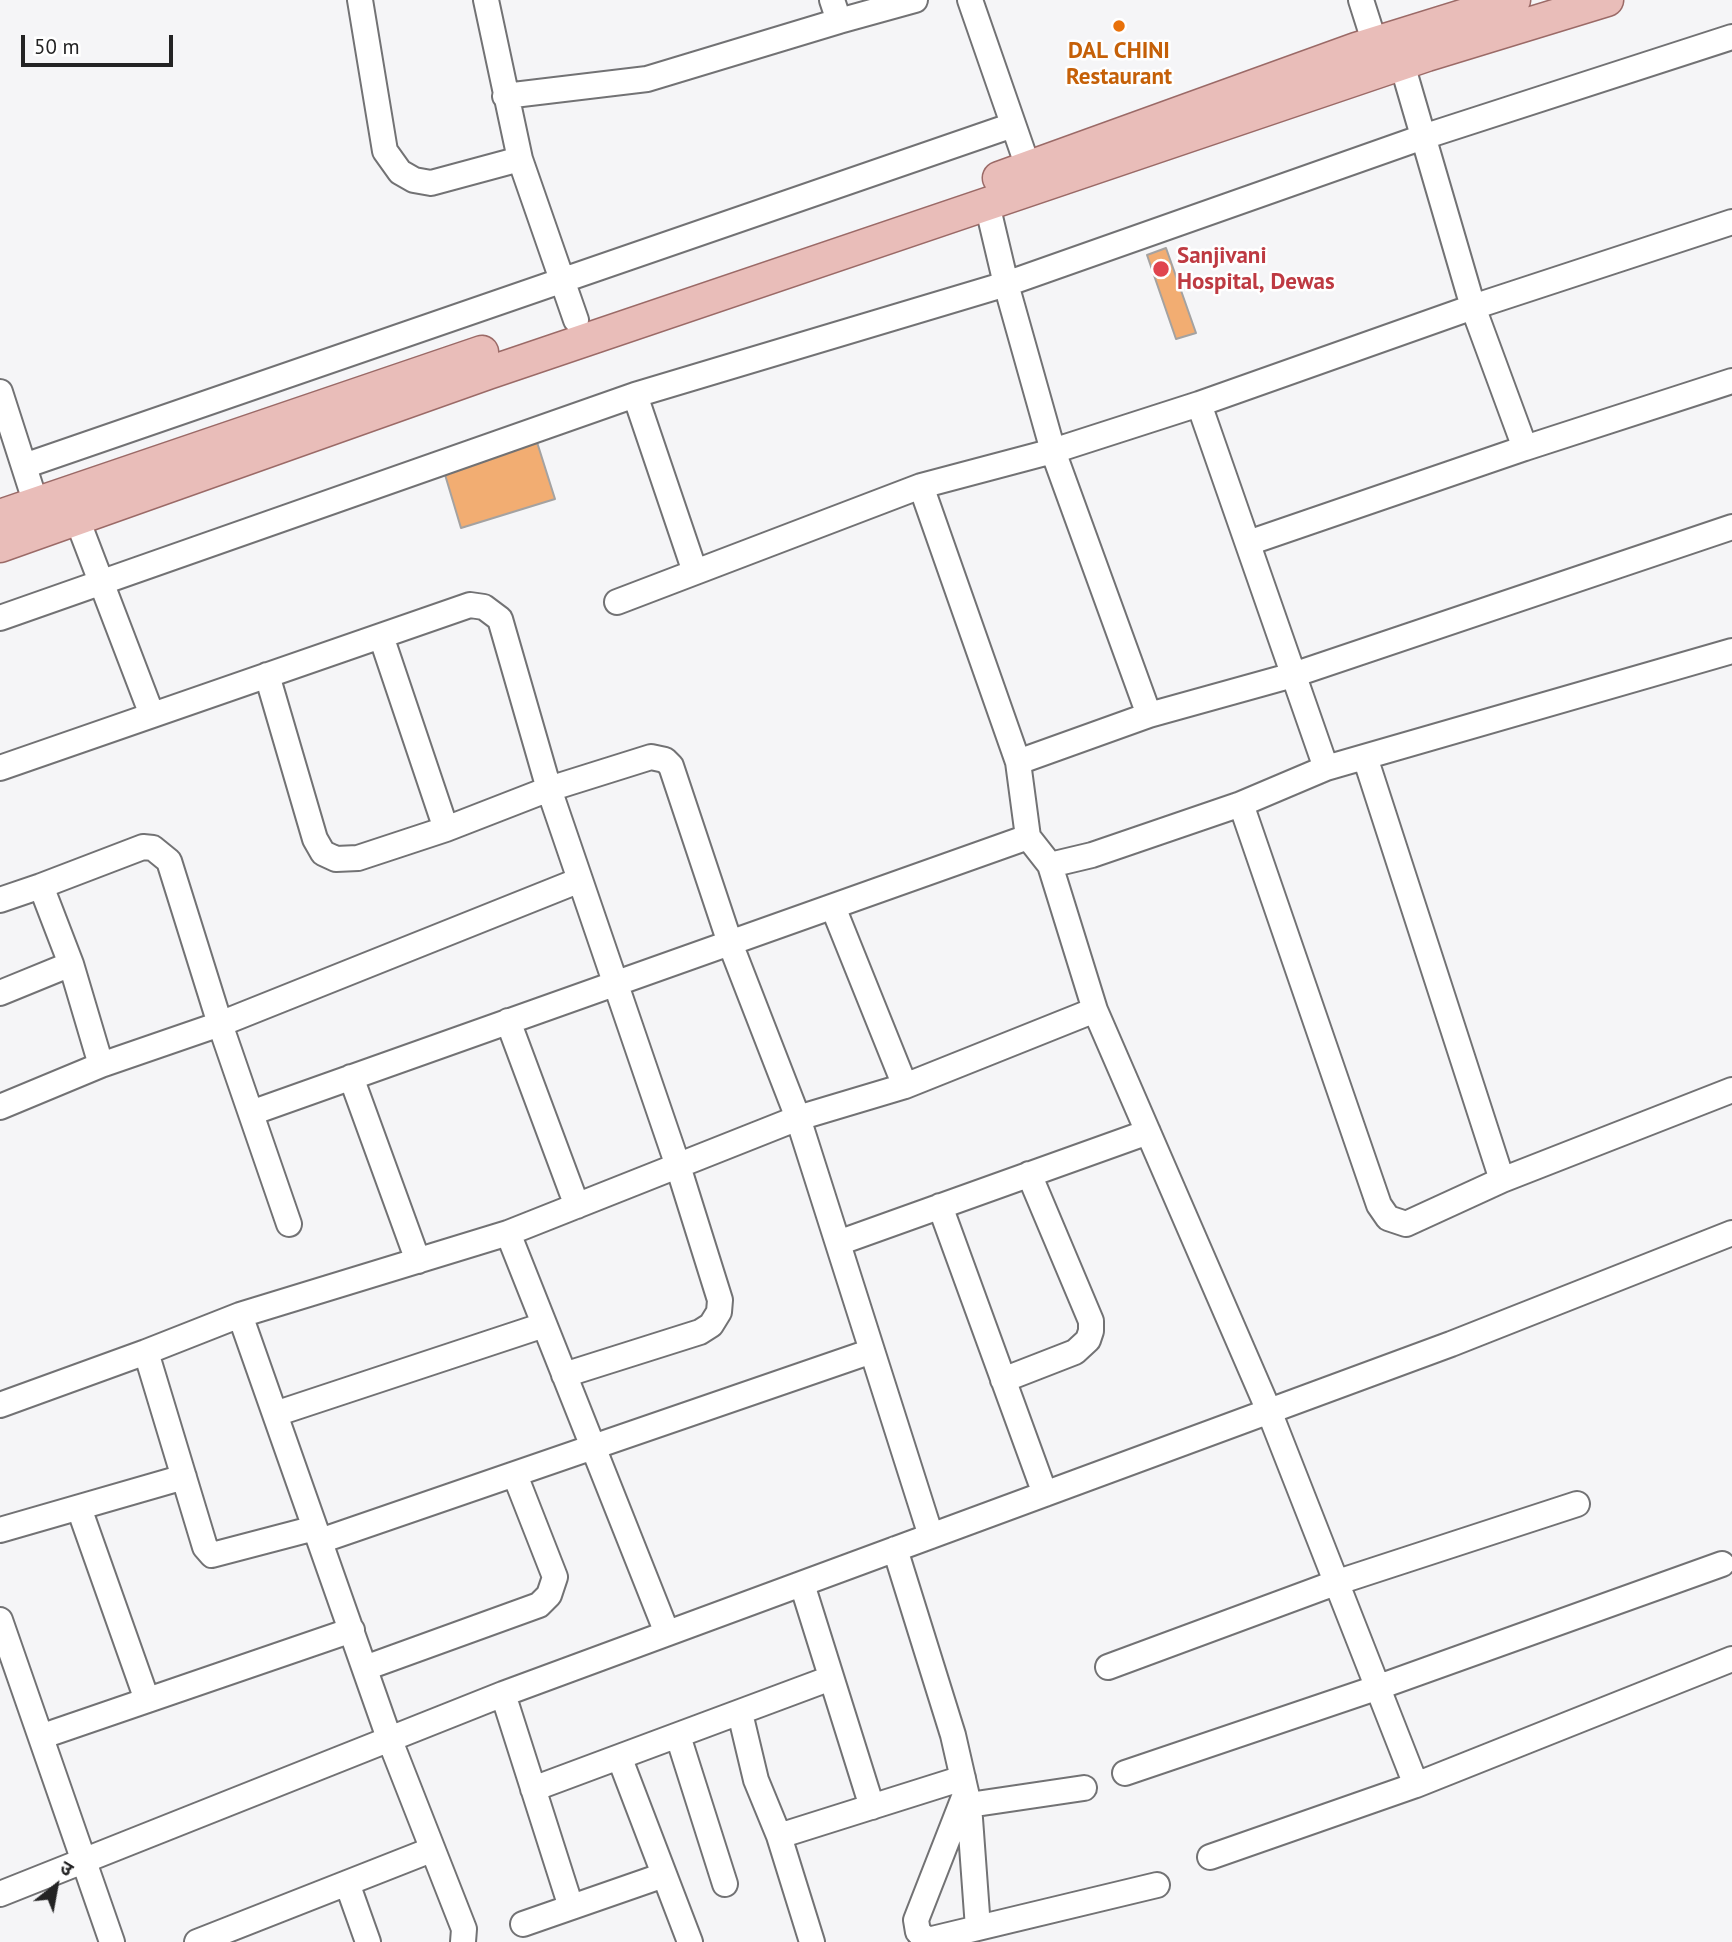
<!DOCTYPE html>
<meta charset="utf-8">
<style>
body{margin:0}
#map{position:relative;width:1732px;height:1942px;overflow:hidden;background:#f5f5f7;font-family:"PT Sans","Noto Sans Devanagari",sans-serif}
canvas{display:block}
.north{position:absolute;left:21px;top:1851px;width:70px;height:70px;-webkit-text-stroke:5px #fff;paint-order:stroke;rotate:31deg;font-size:19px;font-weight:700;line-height:28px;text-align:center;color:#232324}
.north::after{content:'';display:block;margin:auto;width:24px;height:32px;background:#232324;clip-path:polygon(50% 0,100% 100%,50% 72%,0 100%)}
.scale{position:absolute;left:21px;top:35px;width:152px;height:32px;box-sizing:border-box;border:4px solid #232324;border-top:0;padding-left:9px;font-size:21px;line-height:24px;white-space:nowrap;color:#232324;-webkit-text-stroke:5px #fff;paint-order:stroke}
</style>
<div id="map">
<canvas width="1732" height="1942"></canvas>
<div class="north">उ</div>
<div class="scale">50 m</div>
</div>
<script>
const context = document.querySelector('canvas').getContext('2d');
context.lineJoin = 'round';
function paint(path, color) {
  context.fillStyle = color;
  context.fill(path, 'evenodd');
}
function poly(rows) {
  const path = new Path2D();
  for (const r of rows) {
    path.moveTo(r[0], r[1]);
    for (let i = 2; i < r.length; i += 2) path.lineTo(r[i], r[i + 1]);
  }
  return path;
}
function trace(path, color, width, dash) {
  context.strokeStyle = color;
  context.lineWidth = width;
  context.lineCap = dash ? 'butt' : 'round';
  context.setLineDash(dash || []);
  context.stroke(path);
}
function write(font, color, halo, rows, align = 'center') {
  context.font = font + ' "PT Sans",sans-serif';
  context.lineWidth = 5;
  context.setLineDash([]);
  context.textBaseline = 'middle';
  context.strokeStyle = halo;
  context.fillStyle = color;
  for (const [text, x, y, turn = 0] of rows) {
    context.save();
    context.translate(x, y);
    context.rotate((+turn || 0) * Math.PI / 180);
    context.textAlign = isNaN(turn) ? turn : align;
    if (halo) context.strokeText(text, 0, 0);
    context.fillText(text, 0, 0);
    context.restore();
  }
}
const building = poly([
 [1166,248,1196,333,1176,339,1147,255,1166,248],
 [536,439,555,499,461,528,443,468,536,439]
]);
paint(building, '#f2ad72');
trace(building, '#a4a2a1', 2);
const minor = poly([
 [360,0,385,151,400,172,414,180,431,183,520,159],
 [486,0,520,159,576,320],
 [832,0,839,21,915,0],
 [970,0,1028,167],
 [1361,0,1375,44],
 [1402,64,1473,307,1525,448,1732,381],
 [505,96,647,79,839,21],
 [987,204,1006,284,1053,451,1149,715],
 [0,392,36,504],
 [635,395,695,572],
 [1199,404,1326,768,1732,651],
 [24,466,1013,125],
 [921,486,1018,762,1028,837],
 [77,519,152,715],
 [1248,543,1525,448],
 [617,602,921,486,1053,451,1199,404,1473,307,1732,222],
 [0,618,635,395,1006,284,1423,137,1732,37],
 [381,636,446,829],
 [267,675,315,839,323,853,336,859,358,858,446,829,549,789,651,757,665,760,671,766,730,943,798,1118,931,1536],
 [1365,757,1502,1180],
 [1018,762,1149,715,1293,675,1732,527],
 [0,768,470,605,484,607,500,619,549,789,678,1166,720,1300,719,1312,711,1325,700,1332,564,1375],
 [1326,768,1241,804,1379,1205,1388,1218,1406,1224,1502,1180,1732,1090],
 [1050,865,1095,1010,1269,1411,1416,1785],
 [41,886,143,847,153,848,169,861,220,1024,289,1224],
 [0,900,41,886,71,964,101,1065,0,1107],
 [833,907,905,1086],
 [0,993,71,964],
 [508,1021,577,1206],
 [101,1065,220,1024,580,880],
 [351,1077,418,1261],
 [251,1113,1028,837,1050,865,1092,855,1241,804],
 [940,1206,1045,1494],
 [508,1233,667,1633],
 [838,1243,1148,1132],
 [240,1315,389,1738,464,1929,463,1942],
 [1003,1380,1075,1352,1088,1340,1091,1331,1091,1321,1029,1174],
 [0,1405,146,1352],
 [275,1414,544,1325],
 [79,1508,147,1700],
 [315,1528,212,1555,205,1547,146,1352,240,1315,508,1233,798,1118,905,1086,1095,1010],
 [0,1530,184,1477],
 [320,1541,872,1351],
 [895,1549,953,1735,969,1805,978,1928],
 [802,1584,872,1807],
 [0,1620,112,1942],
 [1108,1667,1335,1583,1577,1504],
 [365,1668,539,1605,549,1595,555,1577,515,1475],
 [503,1694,571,1907],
 [740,1713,756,1780,779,1836,963,1778],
 [43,1736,352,1630],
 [678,1736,725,1884],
 [620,1759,690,1942],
 [1125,1773,1376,1688,1722,1564],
 [533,1789,831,1678],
 [966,1792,916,1920,918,1932,928,1940,1157,1885],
 [969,1805,1084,1788],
 [779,1836,812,1942],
 [1210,1857,1416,1785,1732,1659],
 [347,1883,368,1942],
 [0,1894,503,1694,1451,1344,1732,1233],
 [523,1924,664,1875],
 [197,1942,431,1850]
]);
const major = poly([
 [999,178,1356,49,1514,0],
 [0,516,482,352],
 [0,546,488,373,1427,55,1607,0]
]);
trace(minor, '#727274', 28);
trace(major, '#9b6a67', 35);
trace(minor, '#fff', 24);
trace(major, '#e9bdb9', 32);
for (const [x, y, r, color] of [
 [1119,26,7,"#e8710a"],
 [1161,269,9,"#e0444e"]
]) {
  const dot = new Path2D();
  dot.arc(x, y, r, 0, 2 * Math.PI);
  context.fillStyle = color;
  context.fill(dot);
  trace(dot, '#fff', 2.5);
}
write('bold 23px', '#c56008', '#fff', [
 ["DAL CHINI",1119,51],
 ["Restaurant",1119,77]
]);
write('bold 23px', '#be3a42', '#fff', [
 ["Sanjivani",1177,256],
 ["Hospital, Dewas",1177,282]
], 'left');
</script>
